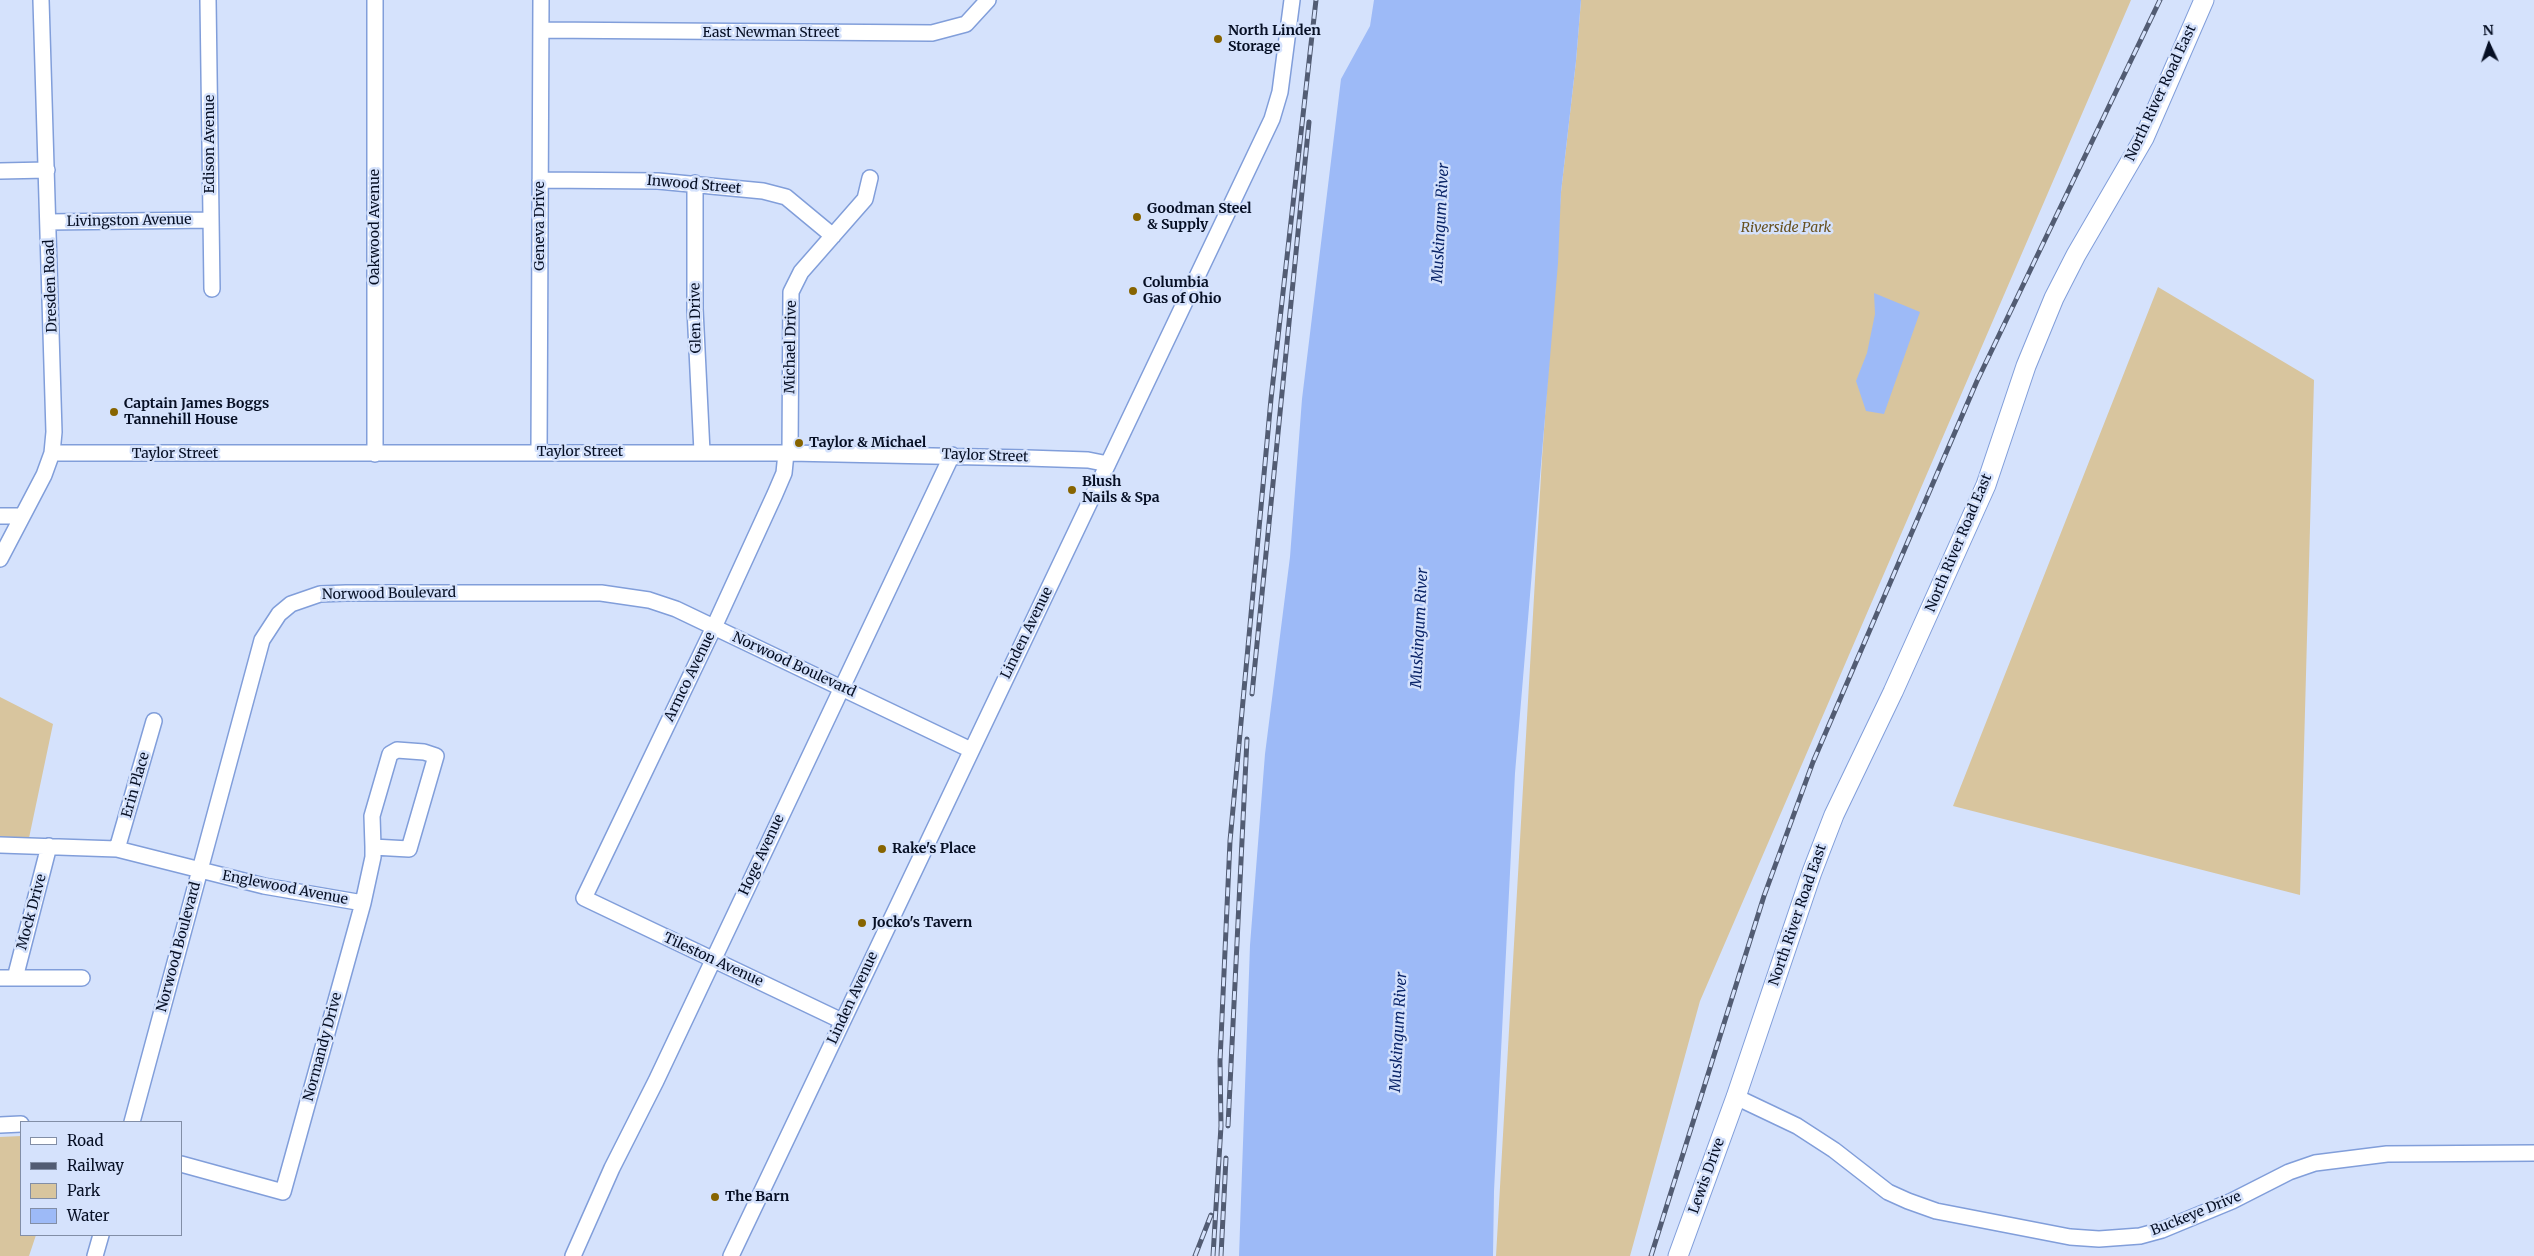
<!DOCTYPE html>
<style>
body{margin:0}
#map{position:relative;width:2534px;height:1256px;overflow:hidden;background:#d5e2fc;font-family:Merriweather,serif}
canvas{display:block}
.legend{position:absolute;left:20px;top:1121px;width:162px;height:115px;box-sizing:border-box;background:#d5e2fc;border:1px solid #828ea6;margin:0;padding:6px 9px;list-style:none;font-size:15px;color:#060f24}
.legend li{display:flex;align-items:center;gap:10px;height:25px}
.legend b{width:25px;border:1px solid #828ea6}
.north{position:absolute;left:2464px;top:20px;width:50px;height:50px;-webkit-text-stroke:4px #d5e2fc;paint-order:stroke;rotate:357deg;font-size:14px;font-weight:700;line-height:20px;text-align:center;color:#060f24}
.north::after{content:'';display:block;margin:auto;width:18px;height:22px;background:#060f24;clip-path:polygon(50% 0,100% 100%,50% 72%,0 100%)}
</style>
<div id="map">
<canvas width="2534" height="1256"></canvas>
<ul class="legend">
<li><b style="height:6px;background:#fff"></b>Road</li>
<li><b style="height:6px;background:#525c73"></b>Railway</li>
<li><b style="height:14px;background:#d8c59e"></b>Park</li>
<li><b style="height:14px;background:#9dbaf7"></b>Water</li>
</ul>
<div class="north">N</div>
</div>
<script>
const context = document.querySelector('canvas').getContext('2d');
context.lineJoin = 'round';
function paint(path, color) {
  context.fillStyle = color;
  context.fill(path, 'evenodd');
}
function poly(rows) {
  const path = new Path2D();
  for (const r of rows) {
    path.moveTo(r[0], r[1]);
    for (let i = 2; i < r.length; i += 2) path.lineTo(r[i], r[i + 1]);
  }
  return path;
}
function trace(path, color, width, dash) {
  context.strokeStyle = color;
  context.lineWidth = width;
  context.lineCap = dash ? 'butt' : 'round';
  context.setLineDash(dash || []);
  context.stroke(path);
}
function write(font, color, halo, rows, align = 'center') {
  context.font = font + ' Merriweather,serif';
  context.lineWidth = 5;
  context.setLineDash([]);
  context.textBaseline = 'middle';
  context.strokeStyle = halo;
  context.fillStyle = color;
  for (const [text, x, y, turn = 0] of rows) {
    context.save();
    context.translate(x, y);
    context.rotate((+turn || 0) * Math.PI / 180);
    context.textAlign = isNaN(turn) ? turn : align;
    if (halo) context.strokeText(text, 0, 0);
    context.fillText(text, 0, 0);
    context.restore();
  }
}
paint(poly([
 [1581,0,2131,0,1700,1001,1630,1256,1496,1256,1542,458,1561,192,1576,61],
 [2158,287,2314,380,2300,895,1953,806],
 [0,697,53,724,29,838,0,838],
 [21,1136,21,1235,36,1235,29,1256,0,1256,0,1137]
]), '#d8c59e');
paint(poly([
 [1374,0,1581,0,1576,61,1561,192,1558,263,1515,773,1494,1191,1493,1256,1239,1256,1250,945,1265,754,1290,557,1302,399,1341,79,1370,26],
 [1874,293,1920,312,1884,414,1866,411,1856,381,1867,353,1875,314]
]), '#9dbaf7');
const minor = poly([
 [208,0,212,289],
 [375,0,375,454],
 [541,30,932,33,966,24,988,0],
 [0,171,47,170],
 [540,180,658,181,763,191,786,197,833,236],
 [695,183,695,309,702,452],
 [48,222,210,220],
 [539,452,541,0],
 [52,453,790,453,1027,458,1088,460,1108,464],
 [786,453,784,473,775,494,714,627,584,898,842,1021],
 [790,453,791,292,801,272,865,199,870,178],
 [0,516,22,516],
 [0,559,44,475,52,453,54,432,41,0],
 [0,845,117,849,264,886,363,903],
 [117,849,154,721],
 [0,978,82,978],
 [15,978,49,846],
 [1736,1097,1797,1126,1834,1150,1888,1192,1908,1201,1936,1211,2070,1237,2099,1239,2140,1236,2162,1230,2232,1201,2289,1172,2315,1163,2387,1154,2534,1153],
 [132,1122,262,640,279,614,291,604,320,594,346,593,601,593,649,600,676,609,971,750],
 [0,1125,21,1124],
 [181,1164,283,1192,363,903,373,857,373,847,409,849,436,756,424,752,397,750,390,754,372,816,373,847],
 [95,1256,101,1235],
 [573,1256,612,1168,656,1081,952,455],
 [731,1256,1272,119,1280,92,1292,0]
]);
const major = poly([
 [1678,1256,1736,1097,1812,872,1834,815,1893,692,1986,485,2026,366,2054,298,2076,255,2144,138,2204,0]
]);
trace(minor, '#819eda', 18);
trace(major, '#819eda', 21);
trace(minor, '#fff', 15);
trace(major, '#fff', 19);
const rail = poly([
 [1252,694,1309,122],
 [1228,1126,1247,739],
 [1195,1256,1211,1215],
 [1213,1256,1221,1126,1220,1061,1230,841,1271,399,1316,0],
 [1221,1256,1226,1158],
 [1651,1256,1764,896,1813,762,1977,381,2160,0]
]);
trace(rail, '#525c73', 5);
trace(rail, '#d5e2fc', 3, [9]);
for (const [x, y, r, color] of [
 [1218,39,5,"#876400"],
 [1137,217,5,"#876400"],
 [1133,291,5,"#876400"],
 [114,412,5,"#876400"],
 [799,443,5,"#876400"],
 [1072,490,5,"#876400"],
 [882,849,5,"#876400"],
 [862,923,5,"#876400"],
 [715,1197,5,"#876400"]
]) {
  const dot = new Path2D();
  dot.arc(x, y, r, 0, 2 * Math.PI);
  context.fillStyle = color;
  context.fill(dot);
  trace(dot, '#d5e2fc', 2);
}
write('bold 14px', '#060f24', '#d5e2fc', [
 ["North Linden",1228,31],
 ["Storage",1228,47],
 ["Goodman Steel",1147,209],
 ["& Supply",1147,225],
 ["Columbia",1143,283],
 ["Gas of Ohio",1143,299],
 ["Captain James Boggs",124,404],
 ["Tannehill House",124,420],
 ["Taylor & Michael",809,443],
 ["Blush",1082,482],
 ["Nails & Spa",1082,498],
 ["Rake's Place",892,849],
 ["Jocko's Tavern",872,923],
 ["The Barn",725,1197]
], 'left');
write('14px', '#060f24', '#d5e2fc', [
 ["East Newman Street",771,33],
 ["North River Road East",2161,93,-65],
 ["Edison Avenue",210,144,-90],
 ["Inwood Street",694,185,5],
 ["Livingston Avenue",129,221,-1],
 ["Geneva Drive",540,226,-90],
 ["Oakwood Avenue",375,227,-90],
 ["Dresden Road",51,286,-92],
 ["Glen Drive",696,318,-91],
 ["Michael Drive",791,347,-89],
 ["Taylor Street",580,452],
 ["Taylor Street",175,454],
 ["Taylor Street",985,456,2],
 ["North River Road East",1959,543,-67],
 ["Norwood Boulevard",389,594,-1],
 ["Linden Avenue",1027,633,-64],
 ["Norwood Boulevard",794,665,25],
 ["Armco Avenue",690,677,-64],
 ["Erin Place",136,785,-74],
 ["Hoge Avenue",762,855,-65],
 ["Englewood Avenue",285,888,11],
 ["Mock Drive",32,912,-75],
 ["North River Road East",1798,915,-71],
 ["Norwood Boulevard",179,947,-75],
 ["Tileston Avenue",713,960,25],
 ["Linden Avenue",853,998,-65],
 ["Normandy Drive",323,1047,-75],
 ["Lewis Drive",1707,1176,-70],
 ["Buckeye Drive",2196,1214,-22]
]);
write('italic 14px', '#67501e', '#d5e2fc', [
 ["Riverside Park",1786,228]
]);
write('italic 15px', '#0a2468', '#d5e2fc', [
 ["Muskingum River",1441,223,-87],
 ["Muskingum River",1420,628,-87],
 ["Muskingum River",1399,1032,-87]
]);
</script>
